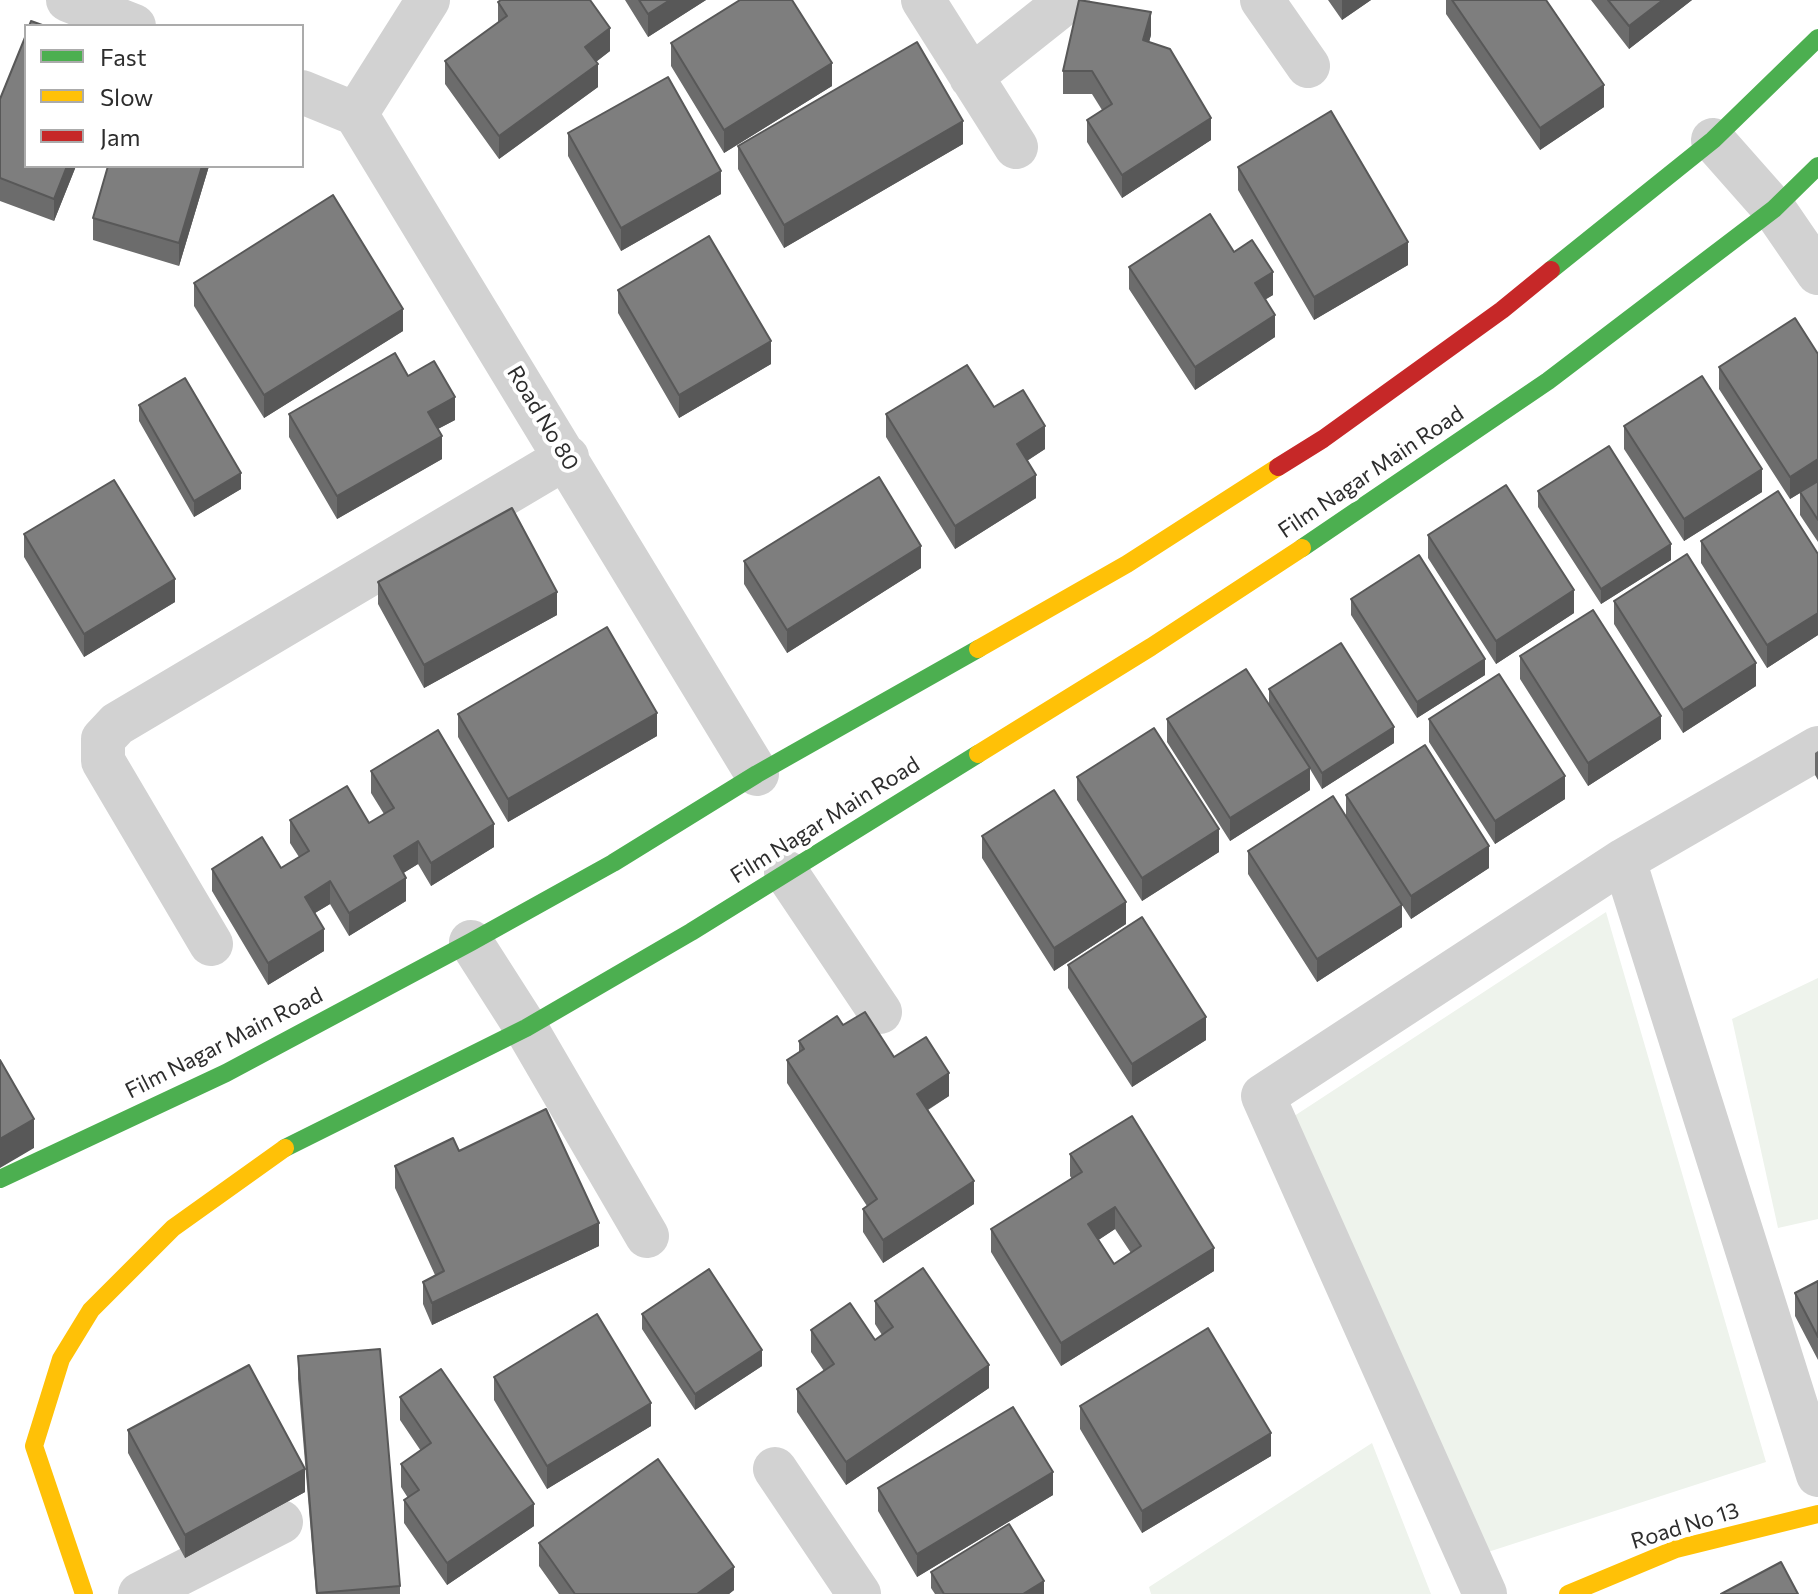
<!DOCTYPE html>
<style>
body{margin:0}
#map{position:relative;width:1818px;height:1594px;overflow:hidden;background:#fff;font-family:Commissioner,sans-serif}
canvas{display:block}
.legend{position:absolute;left:24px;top:24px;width:280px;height:144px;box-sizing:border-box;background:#fff;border:2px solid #ababab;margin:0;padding:10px 14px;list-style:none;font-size:24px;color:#2d2d2d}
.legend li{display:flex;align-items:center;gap:16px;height:40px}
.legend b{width:40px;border:2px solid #ababab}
</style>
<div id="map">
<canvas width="1818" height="1594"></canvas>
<ul class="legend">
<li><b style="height:10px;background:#4caf50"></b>Fast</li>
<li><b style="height:10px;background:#ffc107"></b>Slow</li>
<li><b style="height:10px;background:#c62828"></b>Jam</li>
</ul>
</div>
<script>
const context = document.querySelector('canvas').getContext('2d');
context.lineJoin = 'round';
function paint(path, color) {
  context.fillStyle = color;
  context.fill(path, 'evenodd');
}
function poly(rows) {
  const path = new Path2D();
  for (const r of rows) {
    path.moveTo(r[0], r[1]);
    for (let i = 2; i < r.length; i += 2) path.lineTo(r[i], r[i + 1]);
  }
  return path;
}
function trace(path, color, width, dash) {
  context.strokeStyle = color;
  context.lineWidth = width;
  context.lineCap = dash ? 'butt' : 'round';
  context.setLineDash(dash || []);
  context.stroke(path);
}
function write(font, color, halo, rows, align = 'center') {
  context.font = font + ' Commissioner,sans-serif';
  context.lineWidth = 8;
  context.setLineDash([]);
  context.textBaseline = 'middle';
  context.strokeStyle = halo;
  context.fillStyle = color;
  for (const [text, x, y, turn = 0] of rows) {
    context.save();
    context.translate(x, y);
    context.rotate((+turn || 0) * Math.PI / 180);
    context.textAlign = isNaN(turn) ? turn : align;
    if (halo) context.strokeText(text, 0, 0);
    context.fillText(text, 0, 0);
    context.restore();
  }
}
paint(poly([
 [1606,912,1766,1462,1488,1552,1282,1124],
 [1818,978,1818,1219,1778,1228,1732,1019],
 [1372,1443,1431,1594,1151,1594,1149,1587]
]), '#eef3ec');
trace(poly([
 [68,0,134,26],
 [923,0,1016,147],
 [1262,0,1308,66],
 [971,77,1068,0],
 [302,92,356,114,757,774],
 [356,114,428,0],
 [1713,140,1774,209,1818,273],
 [1624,860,1818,1475],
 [786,872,880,1012],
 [471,942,526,1028,647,1236],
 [211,944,103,761,103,739,117,724,567,457],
 [775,1469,859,1594],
 [140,1594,281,1522],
 [1485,1594,1263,1096,1624,860,1818,748]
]), '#d2d2d2', 44);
trace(poly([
 [1551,270,1713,140,1818,38],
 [1302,548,1548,381,1774,209,1818,166],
 [285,1148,526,1028,691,932,978,754],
 [0,1179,226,1073,471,942,613,863,757,774,978,649]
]), '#4caf50', 18);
trace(poly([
 [978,649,1127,564,1278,467],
 [978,754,1151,647,1302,548],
 [84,1594,34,1446,61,1359,91,1310,173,1228,285,1148],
 [1568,1594,1676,1549,1818,1514]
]), '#ffc107', 18);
trace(poly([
 [1278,467,1323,439,1502,310,1551,270]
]), '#c62828', 18);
paint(poly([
 [625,0,706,0,648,37],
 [1328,0,1371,0,1342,20],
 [1446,0,1546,0,1604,107,1540,150,1446,14],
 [1591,0,1692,0,1629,49],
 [498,2,610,51,596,62,598,87,499,159,445,84,445,61,498,23],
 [1151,35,1149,42,1211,140,1122,198,1087,142,1087,120,1102,110,1092,94,1063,94,1063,71],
 [671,43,832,86,724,153,671,66],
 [0,99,26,166,76,166,54,221,0,201],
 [568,133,721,194,621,251,568,156],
 [963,144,784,248,738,169,738,146],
 [209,166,179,266,93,240,93,218],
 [1238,167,1408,265,1314,320,1238,190],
 [1234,252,1273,295,1265,299,1275,337,1195,390,1129,289,1129,267],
 [194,283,403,331,264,418,194,306],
 [618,290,771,364,679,418,618,313],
 [1818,354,1818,542,1800,515,1800,493,1790,499,1719,389,1719,367],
 [408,376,455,420,438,429,442,459,337,519,289,437,289,414],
 [139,405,241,489,194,517,139,421],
 [994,407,1045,449,1027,461,1036,498,955,549,886,437,886,414],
 [1624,426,1762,492,1684,541,1624,449],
 [1538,491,1671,560,1601,604,1538,507],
 [24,534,175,602,84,657,24,557],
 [1428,535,1574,613,1496,664,1428,558],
 [1701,541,1818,554,1818,635,1767,668,1701,563],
 [744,561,921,568,787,653,744,584],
 [378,582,557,615,424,688,378,604],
 [1351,599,1485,675,1417,718,1351,615],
 [1614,601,1756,686,1683,733,1614,624],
 [1520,656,1661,739,1588,786,1520,679],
 [1269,689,1394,743,1322,789,1310,769,1310,790,1230,841,1167,742,1167,719,1269,704],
 [458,714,657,736,508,822,458,737],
 [1429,719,1565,799,1495,844,1429,742],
 [1818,751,1818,780,1815,775,1815,753],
 [371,771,494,847,431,886,418,864,403,873,406,901,349,936,330,904,315,913,324,951,268,985,212,891,212,869,281,868,299,857,290,843,290,820,369,823,384,814,371,793],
 [1077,777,1219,852,1142,901,1077,800],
 [1346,795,1489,868,1411,919,1402,905,1402,927,1317,982,1248,874,1248,851,1346,817],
 [982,836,1126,924,1054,971,982,858],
 [1068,965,1206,1040,1132,1087,1068,988],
 [843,1025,894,1057,949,1096,928,1110,974,1204,883,1263,863,1232,863,1209,867,1206,787,1083,787,1060,799,1052,799,1041],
 [459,1151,599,1246,432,1325,423,1304,423,1282,435,1275,395,1188,395,1166],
 [1070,1154,1214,1271,1061,1366,991,1252,991,1229,1072,1179,1070,1176],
 [1115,1229,1131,1253,1114,1264,1098,1240],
 [1818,1281,1818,1360,1795,1316,1795,1293],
 [875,1301,989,1388,846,1485,797,1412,797,1389,824,1371,811,1352,811,1330,875,1340,882,1335,875,1324],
 [642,1314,762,1366,695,1410,642,1329],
 [298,1356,400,1586,400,1594,316,1594,298,1379],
 [494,1377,651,1426,547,1489,494,1400],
 [400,1397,534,1526,447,1585,404,1523,404,1500,408,1498,401,1487,401,1464,421,1451,400,1420],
 [1080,1406,1271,1456,1142,1533,1080,1429],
 [128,1430,305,1492,185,1558,128,1453],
 [878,1488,1053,1495,917,1577,878,1511],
 [539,1543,734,1590,729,1594,559,1594,539,1566],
 [931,1572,1044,1594,935,1594,931,1588]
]), '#6c6c6c');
paint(poly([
 [670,0,706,0,648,37,648,14],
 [1342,0,1371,0,1342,20],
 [1663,0,1692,0,1629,49,1629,26],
 [1151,12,1151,35,1143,63,1143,40],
 [610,28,610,51,585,70,585,47],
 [832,63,832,86,724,153,724,130],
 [598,64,598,87,499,159,499,136],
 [1604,85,1604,107,1540,150,1540,128],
 [1211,118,1211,140,1122,198,1122,175],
 [963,121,963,144,784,248,784,225],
 [67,166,76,166,54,221,54,199],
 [202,166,209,166,179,266,179,243],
 [721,171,721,194,621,251,621,228],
 [1408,242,1408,265,1314,320,1314,297],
 [1273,272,1273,295,1255,306,1255,283],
 [403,309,403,331,264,418,264,395],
 [1275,315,1275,337,1195,390,1195,367],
 [771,341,771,364,679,418,679,395],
 [455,397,455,420,428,434,428,412],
 [1045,426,1045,449,1017,467,1017,444],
 [442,436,442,459,337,519,337,496],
 [1818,459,1818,482,1790,499,1790,477],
 [1762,469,1762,492,1684,541,1684,519],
 [241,473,241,489,194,517,194,501],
 [1036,475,1036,498,955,549,955,526],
 [1671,544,1671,560,1601,604,1601,589],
 [921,546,921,568,787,653,787,630],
 [175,579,175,602,84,657,84,634],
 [1574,590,1574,613,1496,664,1496,641],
 [557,592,557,615,424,688,424,665],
 [1818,613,1818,635,1767,668,1767,645],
 [1485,659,1485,675,1417,718,1417,702],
 [1756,663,1756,686,1683,733,1683,710],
 [657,713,657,736,508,822,508,799],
 [1661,716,1661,739,1588,786,1588,763],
 [1394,727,1394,743,1322,789,1322,773],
 [1310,768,1310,790,1230,841,1230,818],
 [1565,776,1565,799,1495,844,1495,821],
 [494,824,494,847,431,886,431,863],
 [1219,829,1219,852,1142,901,1142,878],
 [418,841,418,864,394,879,394,856],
 [1489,846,1489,868,1411,919,1411,896],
 [406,878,406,901,349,936,349,913],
 [330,881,330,904,305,919,305,897],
 [1126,902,1126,924,1054,971,1054,948],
 [1402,905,1402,927,1317,982,1317,959],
 [324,929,324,951,268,985,268,963],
 [1206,1017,1206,1040,1132,1087,1132,1064],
 [949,1073,949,1096,917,1116,917,1094],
 [34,1119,34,1148,0,1168,0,1139],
 [974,1181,974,1204,883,1263,883,1240],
 [1115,1207,1115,1229,1088,1247,1088,1224],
 [599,1223,599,1246,432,1325,432,1303],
 [1214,1248,1214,1271,1061,1366,1061,1343],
 [762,1350,762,1366,695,1410,695,1394],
 [989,1365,989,1388,846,1485,846,1462],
 [651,1403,651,1426,547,1489,547,1466],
 [1271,1433,1271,1456,1142,1533,1142,1511],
 [305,1469,305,1492,185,1558,185,1535],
 [1053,1472,1053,1495,917,1577,917,1554],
 [534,1504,534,1526,447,1585,447,1563],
 [734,1567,734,1590,729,1594,697,1594],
 [1044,1581,1044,1594,1023,1594]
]), '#585858');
const building = poly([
 [501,0,590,0,610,28,585,47,598,64,499,136,445,61,507,16,498,2,501,0],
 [639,0,670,0,648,14,639,0],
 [740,0,792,0,832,63,724,130,671,43,740,0],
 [1079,0,1151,12,1143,40,1170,49,1211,118,1122,175,1087,120,1112,104,1092,71,1063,71,1079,0],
 [1452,0,1546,0,1604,85,1540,128,1452,0],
 [1608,0,1663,0,1629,26,1608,0],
 [31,21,45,26,29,26,31,21],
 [26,35,26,166,67,166,54,199,0,178,0,99,26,35],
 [917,42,963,121,784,225,738,146,917,42],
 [668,77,721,171,621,228,568,133,668,77],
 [1331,111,1408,242,1314,297,1238,167,1331,111],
 [108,166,202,166,179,243,93,218,108,166],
 [333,195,403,309,264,395,194,283,333,195],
 [1210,214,1234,252,1252,240,1273,272,1255,283,1275,315,1195,367,1129,267,1210,214],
 [709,236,771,341,679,395,618,290,709,236],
 [1795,318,1818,354,1818,459,1790,477,1719,367,1795,318],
 [395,353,408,376,434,361,455,397,428,412,442,436,337,496,289,414,395,353],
 [967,365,994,407,1023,390,1045,426,1017,444,1036,475,955,526,886,414,967,365],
 [1702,376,1762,469,1684,519,1624,426,1702,376],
 [185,378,241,473,194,501,139,405,185,378],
 [1609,446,1671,544,1601,589,1538,491,1609,446],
 [879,477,921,546,787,630,744,561,879,477],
 [114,480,175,579,84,634,24,534,114,480],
 [1818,481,1818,520,1800,492,1818,481],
 [1506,485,1574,590,1496,641,1428,535,1506,485],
 [1778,491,1818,554,1818,613,1767,645,1701,541,1778,491],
 [512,508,557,592,424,665,378,582,512,508],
 [1687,554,1756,663,1683,710,1614,601,1687,554],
 [1419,555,1485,659,1417,702,1351,599,1419,555],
 [1593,610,1661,716,1588,763,1520,656,1593,610],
 [607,627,657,713,508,799,458,714,607,627],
 [1341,643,1394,727,1322,773,1269,689,1341,643],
 [1246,669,1310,768,1230,818,1167,719,1246,669],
 [1499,674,1565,776,1495,821,1429,719,1499,674],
 [1154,728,1219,829,1142,878,1077,777,1154,728],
 [438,730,494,824,431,863,418,841,394,856,406,878,349,913,330,881,305,897,324,929,268,963,212,869,262,837,281,868,309,851,290,820,347,786,369,823,394,808,371,771,438,730],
 [1425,745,1489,846,1411,896,1346,795,1425,745],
 [1054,790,1126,902,1054,948,982,836,1054,790],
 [1333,796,1402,905,1317,959,1248,851,1333,796],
 [1142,917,1206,1017,1132,1064,1068,965,1142,917],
 [865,1012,894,1057,926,1037,949,1073,917,1094,974,1181,883,1240,863,1209,877,1199,787,1060,804,1049,799,1041,837,1016,843,1025,865,1012],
 [0,1060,34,1119,0,1139,0,1060],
 [546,1109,599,1223,432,1303,423,1282,444,1271,395,1166,453,1138,459,1151,546,1109],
 [1132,1116,1214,1248,1061,1343,991,1229,1082,1172,1070,1154,1132,1116],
 [1115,1207,1141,1246,1114,1264,1088,1224,1115,1207],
 [923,1268,989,1365,846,1462,797,1389,834,1364,811,1330,850,1303,875,1340,893,1327,875,1301,923,1268],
 [709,1269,762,1350,695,1394,642,1314,709,1269],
 [1818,1281,1818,1337,1795,1293,1818,1281],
 [597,1314,651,1403,547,1466,494,1377,597,1314],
 [1208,1328,1271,1433,1142,1511,1080,1406,1208,1328],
 [380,1349,400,1586,317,1593,298,1356,380,1349],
 [249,1365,305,1469,185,1535,128,1430,249,1365],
 [441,1369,534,1504,447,1563,404,1500,419,1490,401,1464,431,1443,400,1397,441,1369],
 [1013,1407,1053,1472,917,1554,878,1488,1013,1407],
 [658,1459,734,1567,697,1594,575,1594,539,1543,658,1459],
 [1009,1524,1044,1581,1023,1594,944,1594,931,1572,1009,1524],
 [1781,1562,1798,1594,1721,1594,1781,1562]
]);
paint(building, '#7e7e7e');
trace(building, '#585858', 2);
write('22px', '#2d2d2d', '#fff', [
 ["Road No 80",543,418,59],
 ["Film Nagar Main Road",1371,472,-34],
 ["Film Nagar Main Road",825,820,-32],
 ["Film Nagar Main Road",224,1043,-27],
 ["Road No 13",1685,1526,-17]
]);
</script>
